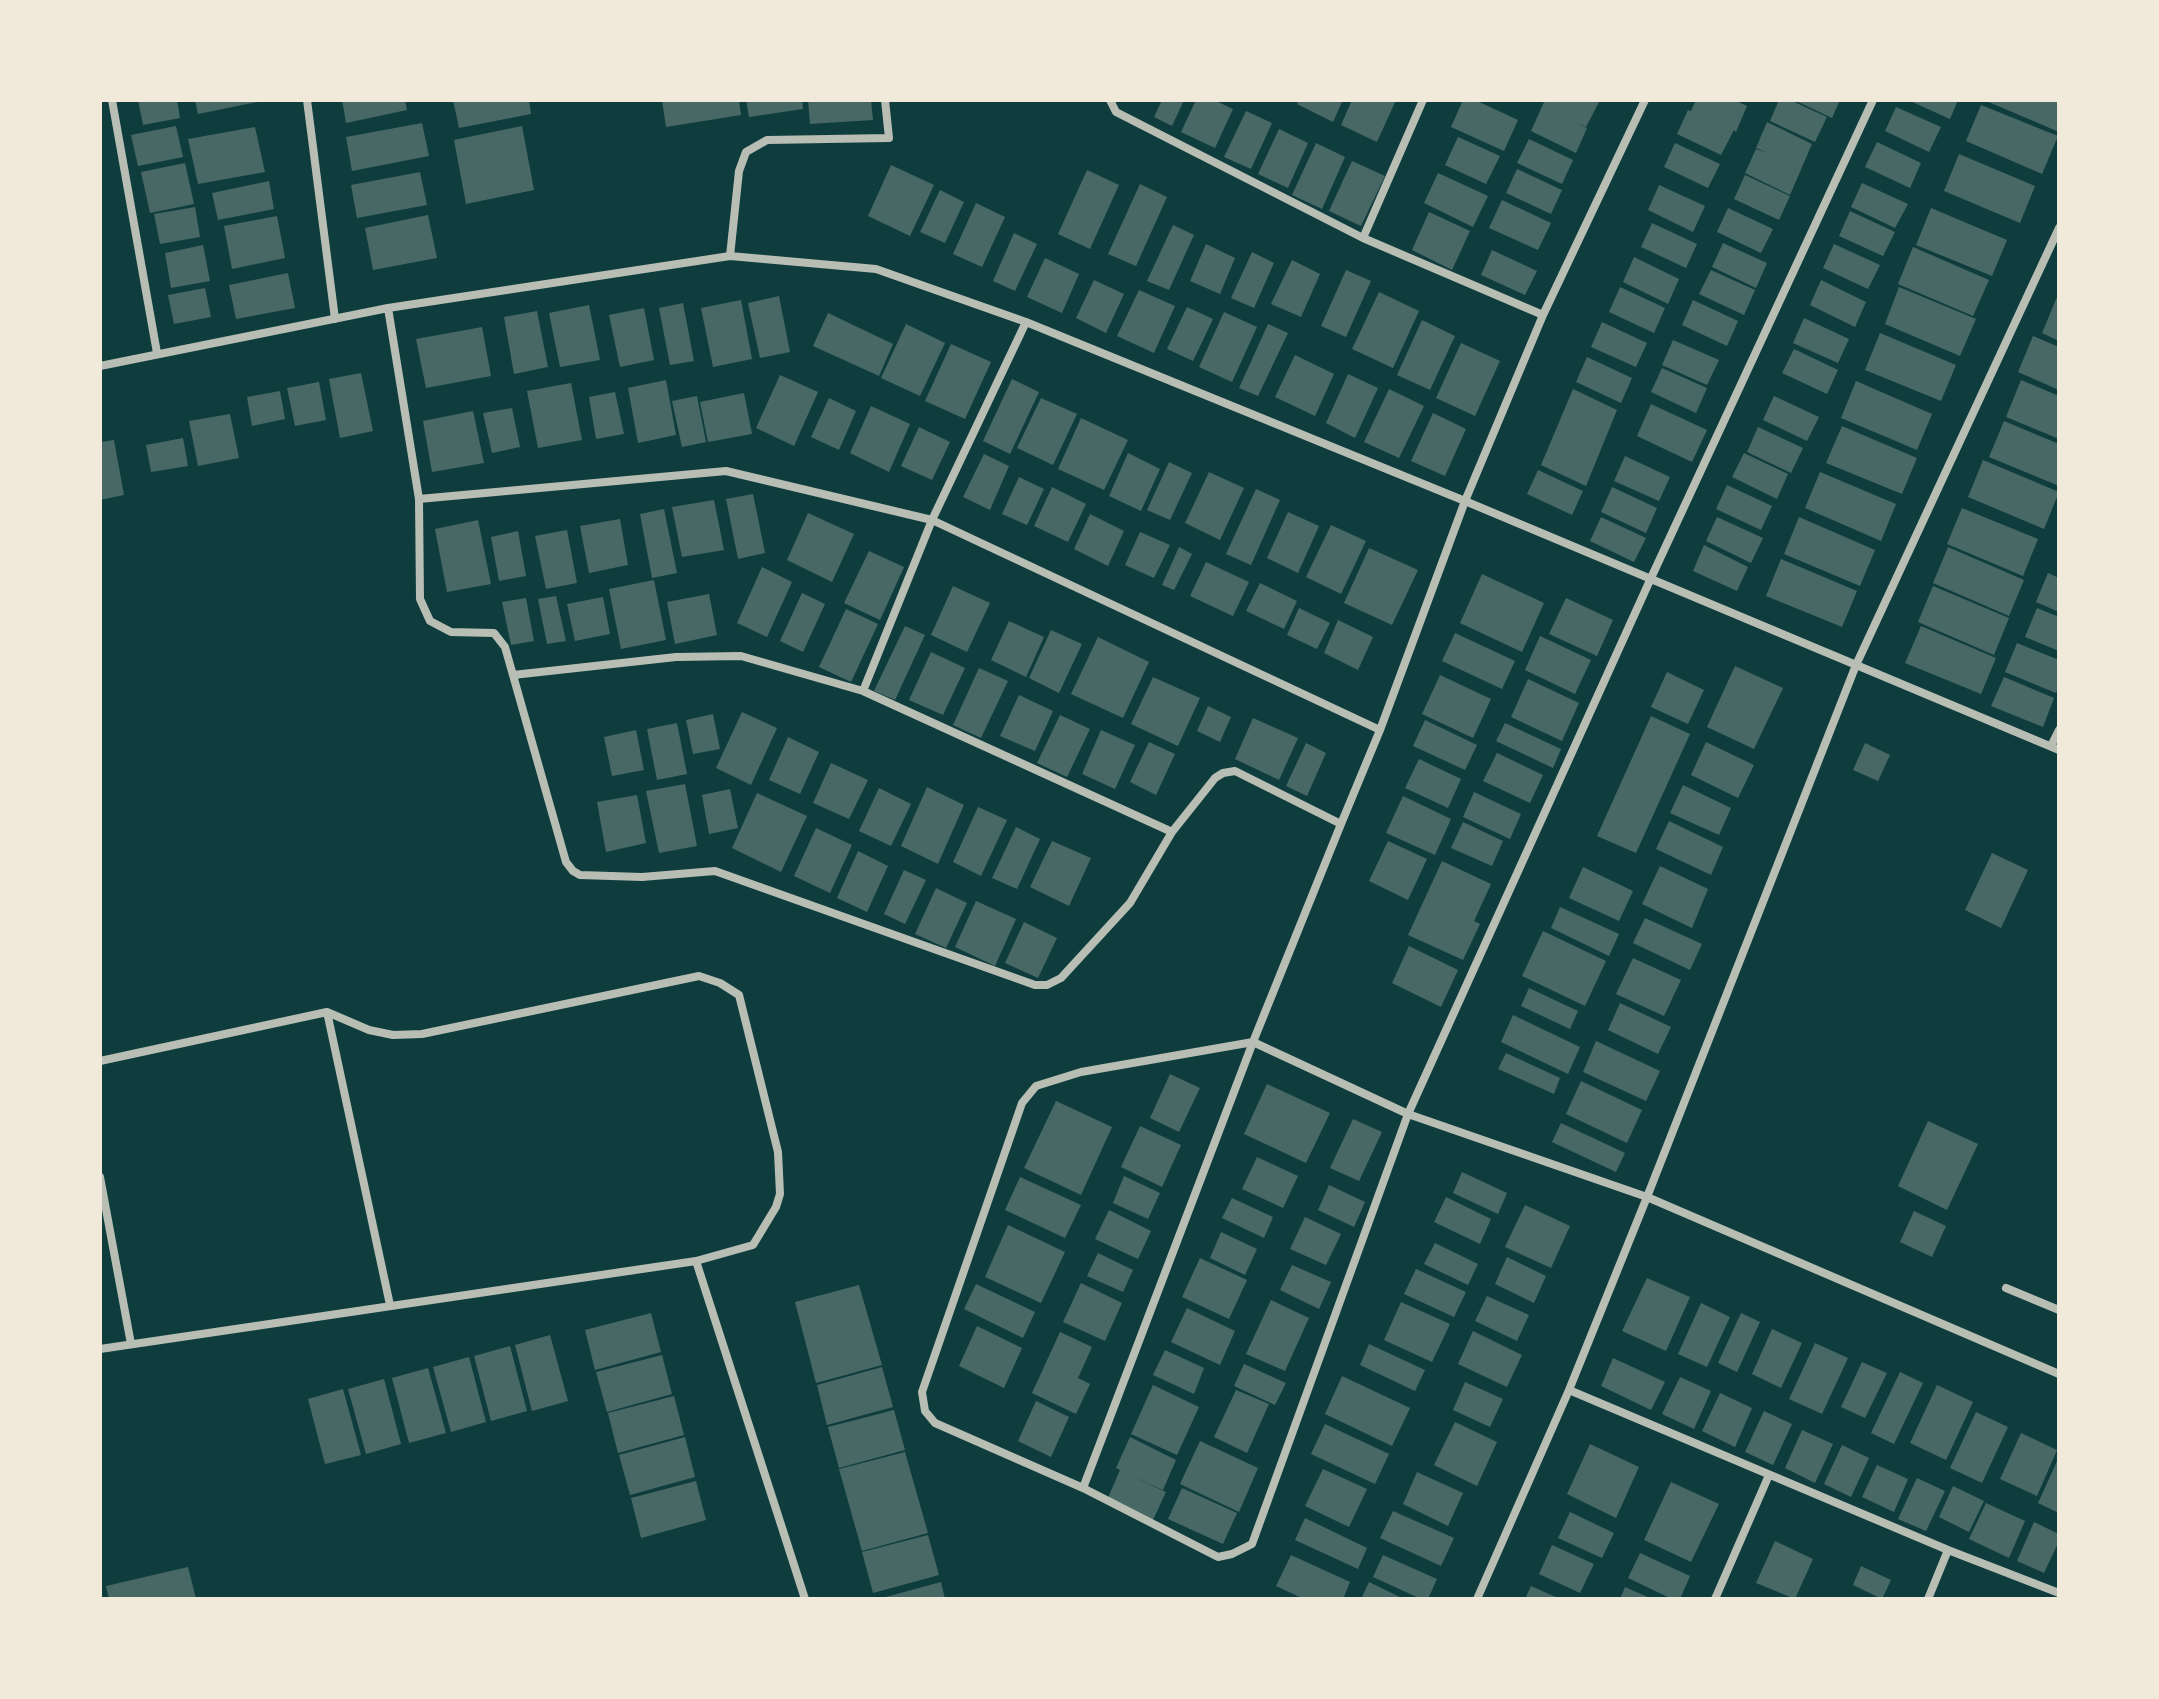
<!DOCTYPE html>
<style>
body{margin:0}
#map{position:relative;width:2159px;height:1699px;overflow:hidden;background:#0f3d3e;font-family:Helvetica,sans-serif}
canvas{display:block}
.frame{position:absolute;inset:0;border:102px solid #f1e9da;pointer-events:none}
</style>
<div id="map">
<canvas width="2159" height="1699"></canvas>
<div class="frame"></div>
</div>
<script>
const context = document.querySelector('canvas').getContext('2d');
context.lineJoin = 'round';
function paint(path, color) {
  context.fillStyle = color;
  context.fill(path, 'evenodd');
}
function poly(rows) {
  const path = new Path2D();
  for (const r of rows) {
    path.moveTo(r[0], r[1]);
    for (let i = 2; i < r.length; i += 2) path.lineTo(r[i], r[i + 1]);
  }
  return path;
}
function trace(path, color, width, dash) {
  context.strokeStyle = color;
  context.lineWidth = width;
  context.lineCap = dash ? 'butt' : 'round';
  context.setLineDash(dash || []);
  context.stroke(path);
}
paint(poly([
 [138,100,177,100,180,118,143,125],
 [195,100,261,100,262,101,198,114],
 [342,100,405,100,407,110,346,123],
 [453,100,529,100,531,114,459,128],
 [662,100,739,100,741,115,666,127],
 [746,100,802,100,803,109,749,117],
 [808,100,871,100,873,120,810,124],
 [1162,100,1184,100,1172,126,1154,117],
 [1196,100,1214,100,1233,109,1215,148,1181,132],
 [1299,100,1343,100,1333,122,1297,104],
 [1352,100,1396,100,1377,142,1341,125],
 [1463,100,1475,100,1518,120,1504,151,1451,127],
 [1545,100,1599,102,1586,127,1575,122,1587,128,1576,153,1531,131],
 [1696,100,1734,100,1747,106,1736,132,1734,130,1721,155,1677,134,1688,110,1691,111],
 [1779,100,1790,100,1827,117,1815,142,1770,121],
 [1794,100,1840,100,1832,118],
 [1908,100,1958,100,1950,119],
 [1984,100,2059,100,2059,132],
 [1981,105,2058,136,2042,174,1966,141],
 [1896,107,1941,127,1929,152,1885,131],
 [1246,111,1272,123,1251,169,1224,157],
 [1767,122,1812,144,1790,195,1745,173,1756,149,1768,153,1756,148],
 [422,123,429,156,352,171,346,137],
 [176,126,183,157,138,166,131,135],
 [522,126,534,190,466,204,454,140],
 [255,127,265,172,198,184,188,139],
 [1279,129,1308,143,1288,188,1258,174],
 [1458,137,1500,156,1486,184,1445,165],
 [1529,139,1573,160,1562,184,1517,163],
 [1877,142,1921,163,1910,188,1865,167],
 [1316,143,1345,157,1322,209,1292,195],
 [1675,143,1720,164,1708,188,1664,167],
 [1959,154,2035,186,2020,223,1944,191],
 [1352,161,1385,176,1361,226,1329,211],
 [185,163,194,204,150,213,141,172],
 [891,165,934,185,910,236,868,216],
 [1517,169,1562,190,1551,214,1506,193],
 [1087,170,1119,185,1090,249,1058,234],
 [420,172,427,205,357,218,351,185],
 [1438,173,1488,196,1473,227,1424,203],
 [1745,175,1790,196,1779,220,1734,199],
 [269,181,274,209,218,220,212,193],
 [1862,183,1908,204,1895,228,1851,207],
 [1140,184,1167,197,1136,266,1108,254],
 [1659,185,1705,206,1693,232,1648,210],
 [940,190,964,202,945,243,920,232],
 [1502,200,1551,223,1538,250,1489,228],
 [976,203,1005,217,982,267,953,254],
 [195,207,200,237,160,244,154,214],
 [1728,208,1773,229,1761,253,1717,232],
 [1931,208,2007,240,1992,276,1916,245],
 [1850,211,1895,232,1883,256,1839,236],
 [1429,212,1470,231,1452,270,1412,250],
 [428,215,437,258,373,270,365,228],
 [277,216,285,258,232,269,224,226],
 [1652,223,1697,244,1686,268,1641,247],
 [1173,225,1194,235,1169,290,1147,281],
 [1014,233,1037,244,1015,291,993,281],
 [1723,243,1767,263,1756,288,1712,267],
 [1206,244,1235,258,1220,294,1190,281],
 [1834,244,1880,265,1868,289,1823,268],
 [203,245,210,281,171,288,165,253],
 [1913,247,1989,280,1973,316,1898,284],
 [1492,250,1537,271,1525,295,1481,275],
 [1252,252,1274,263,1254,308,1231,298],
 [1634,257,1679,279,1668,304,1623,282],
 [1045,258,1079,274,1062,313,1027,297],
 [1292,260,1320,274,1301,317,1271,304],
 [1346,270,1371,281,1346,337,1321,326],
 [1711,270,1755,290,1744,315,1699,294],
 [288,273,295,308,236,319,229,285],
 [1094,280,1124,294,1106,333,1076,318],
 [1821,280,1866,302,1855,327,1810,305],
 [1620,287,1665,308,1654,333,1609,312],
 [1899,287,1976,319,1960,356,1885,324],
 [205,288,211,317,174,324,168,295],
 [1139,290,1175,306,1154,353,1117,336],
 [1379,292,1419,311,1393,368,1352,349],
 [779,296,790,352,760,358,748,303],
 [2057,297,2059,298,2059,341,2042,333],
 [741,300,752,359,713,367,701,308],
 [1693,300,1738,321,1727,346,1682,325],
 [683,303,694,361,670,365,659,308],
 [589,305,600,360,560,367,549,313],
 [1187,307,1213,319,1193,361,1167,349],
 [644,308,654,360,620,367,609,315],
 [537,311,548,367,514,374,504,317],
 [1224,312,1257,327,1232,382,1199,367],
 [828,313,893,344,879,376,813,346],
 [1804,318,1849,339,1838,363,1793,343],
 [1422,320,1455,336,1430,390,1397,375],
 [1602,322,1647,343,1636,367,1591,347],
 [906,324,945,343,920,396,881,378],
 [1268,324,1288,333,1258,396,1239,388],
 [482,327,491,376,426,388,416,339],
 [1880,333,1956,365,1941,401,1865,370],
 [2033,336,2059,347,2059,390,2018,372],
 [1673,340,1719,360,1707,385,1662,365],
 [1461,343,1500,361,1475,416,1436,398],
 [951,344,991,362,965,419,925,401],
 [1794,349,1838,370,1827,394,1782,373],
 [1295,355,1334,374,1315,416,1275,397],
 [1587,357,1632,378,1621,403,1576,382],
 [1662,368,1707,388,1696,413,1651,392],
 [361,373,373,431,340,438,329,379],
 [1348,374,1378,388,1355,438,1326,423],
 [780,375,818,392,794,446,756,428],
 [1012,379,1039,392,1010,454,983,441],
 [666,380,676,435,638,443,628,388],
 [2021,380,2059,396,2059,439,2006,417],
 [1856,381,1932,414,1917,450,1841,418],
 [319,382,326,420,295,426,287,388],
 [571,383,582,440,538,448,527,391],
 [1389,389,1424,406,1399,458,1364,442],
 [1573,389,1617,410,1586,486,1541,465],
 [280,391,285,419,252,426,247,397],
 [615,392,624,434,596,439,589,397],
 [744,393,752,434,708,442,700,402],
 [697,396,706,442,682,447,672,401],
 [1774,396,1819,417,1807,441,1763,420],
 [829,398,856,411,839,450,811,437],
 [1041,398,1077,414,1053,465,1017,448],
 [1651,404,1707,430,1692,462,1637,436],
 [871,406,910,424,889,472,850,453],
 [512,408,520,447,492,453,483,413],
 [473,411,484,463,432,472,423,421],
 [1433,413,1466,429,1445,476,1411,461],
 [230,414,239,458,198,466,189,421],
 [1081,418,1128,440,1104,490,1058,469],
 [2004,421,2059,444,2059,486,1989,457],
 [1842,426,1917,458,1902,494,1826,463],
 [919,427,950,442,932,480,901,466],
 [1758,427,1803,448,1791,473,1747,452],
 [183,438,188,466,151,472,146,445],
 [114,440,124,495,100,500,100,442],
 [1128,453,1160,469,1141,511,1109,496],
 [1744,453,1788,474,1777,499,1732,477],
 [984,454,1009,466,990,510,963,497],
 [1625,456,1670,477,1659,501,1614,481],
 [1983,460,2059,492,2044,529,1968,497],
 [1169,462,1192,473,1170,520,1147,510],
 [1538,470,1583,491,1572,515,1527,494],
 [1209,472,1244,488,1220,540,1185,523],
 [1820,472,1896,504,1881,541,1805,508],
 [1019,477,1044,489,1027,525,1002,514],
 [1727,485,1772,506,1761,530,1716,509],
 [1052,487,1086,504,1068,542,1034,526],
 [1612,487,1657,508,1646,533,1601,512],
 [1256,489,1280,500,1251,565,1226,554],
 [753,494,765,553,738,559,726,499],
 [714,500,724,550,682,557,672,507],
 [1962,508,2038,539,2023,576,1947,544],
 [664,509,677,573,652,578,640,514],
 [1288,512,1319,526,1298,573,1267,558],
 [808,513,854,534,832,582,787,560],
 [1090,514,1124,531,1108,566,1074,549],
 [1601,517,1646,538,1634,562,1590,541],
 [1717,517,1763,538,1751,563,1706,541],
 [1799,517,1875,550,1860,586,1784,554],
 [620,519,628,565,589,573,580,526],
 [478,520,491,584,447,592,435,529],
 [1331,525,1366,541,1341,594,1306,577],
 [567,530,577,583,546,589,535,536],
 [518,531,526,576,499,581,491,537],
 [1140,532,1170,545,1154,578,1125,565],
 [1704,545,1748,567,1737,591,1693,571],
 [1179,547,1192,554,1174,590,1162,585],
 [1948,547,2024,580,2009,616,1933,583],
 [1369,548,1418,570,1392,625,1344,603],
 [869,551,904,567,880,620,844,603],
 [1781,559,1857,591,1842,627,1766,596],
 [1206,562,1249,582,1233,616,1190,596],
 [762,567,792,582,767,637,737,623],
 [2048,573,2059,578,2059,612,2036,602],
 [1482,574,1544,603,1522,652,1460,623],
 [654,580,666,640,621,649,609,589],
 [1260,583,1297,601,1284,629,1246,611],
 [953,586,990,603,967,652,931,635],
 [1933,586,2009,618,1994,655,1918,622],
 [802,593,825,604,803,652,780,641],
 [709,594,717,635,675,644,667,602],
 [556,596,566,641,547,644,538,599],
 [603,597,610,634,575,641,567,604],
 [526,598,534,641,511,645,502,602],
 [1566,598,1613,620,1597,656,1549,634],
 [1299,608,1330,623,1317,649,1287,635],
 [2037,608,2059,617,2059,651,2025,637],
 [846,609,878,624,851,682,819,667],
 [1338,620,1373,637,1358,670,1324,653],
 [1009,621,1044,637,1026,677,991,660],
 [905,626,925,635,895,700,874,691],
 [1921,626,1996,658,1981,694,1905,663],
 [1051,630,1082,644,1059,693,1029,678],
 [1455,633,1515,661,1502,689,1442,661],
 [1540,636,1591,660,1575,694,1525,670],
 [1098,637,1149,662,1123,718,1071,694],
 [2017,643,2059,660,2059,685,2056,693,2005,672],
 [931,652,965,668,943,715,909,700],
 [1735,666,1783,688,1754,749,1707,727],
 [979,668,1008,681,981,738,953,725],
 [1667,672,1704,690,1688,724,1651,707],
 [1440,675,1491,699,1473,738,1422,714],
 [1153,677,1200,698,1178,746,1131,724],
 [2004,677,2054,698,2043,727,1991,706],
 [1528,679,1579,703,1562,741,1511,717],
 [1019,695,1053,711,1035,751,1000,736],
 [1208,706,1231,717,1220,742,1197,731],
 [742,712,777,728,751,785,716,768],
 [713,714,720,749,693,754,686,720],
 [1060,715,1090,729,1067,777,1037,763],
 [1651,716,1690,734,1636,853,1597,836],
 [1253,718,1298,738,1279,780,1235,759],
 [1425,720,1477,745,1465,770,1413,746],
 [677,723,687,774,657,780,647,729],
 [1505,723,1561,749,1553,768,1496,741],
 [636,730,644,770,612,776,604,737],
 [1101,730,1135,745,1115,789,1082,774],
 [788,737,819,752,800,794,769,780],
 [1149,742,1175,754,1156,795,1130,782],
 [1706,742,1754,765,1738,798,1691,775],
 [1306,743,1326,753,1307,796,1286,786],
 [1865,743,1890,755,1878,781,1853,770],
 [1497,753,1543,775,1530,803,1483,781],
 [1419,759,1461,779,1448,808,1405,788],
 [831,763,868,780,849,819,813,803],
 [685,784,697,846,659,853,646,791],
 [1683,785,1731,808,1719,835,1670,813],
 [927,787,964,805,938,864,901,846],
 [879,788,911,804,891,846,859,831],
 [730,789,738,828,709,834,702,795],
 [1474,792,1521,814,1510,839,1463,817],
 [757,793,807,816,781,872,732,848],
 [637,795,646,843,606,852,597,802],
 [1403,796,1451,819,1435,855,1386,833],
 [978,807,1007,820,981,876,953,862],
 [1669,821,1723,847,1711,875,1656,849],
 [1463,822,1503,841,1492,866,1451,848],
 [1016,827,1040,839,1017,889,992,878],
 [816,828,852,845,830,893,794,876],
 [1052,841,1091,858,1069,906,1030,887],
 [1388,841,1427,859,1408,900,1369,881],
 [858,851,888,866,867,912,837,898],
 [1992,853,2028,870,2001,928,1965,910],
 [1442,861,1491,884,1474,921,1480,924,1463,960,1408,935],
 [1660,866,1708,889,1692,928,1642,904],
 [1583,867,1633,891,1619,921,1569,898],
 [904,870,926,880,905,924,884,914],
 [936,888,967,903,946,948,915,934],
 [976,901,1016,919,995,966,955,947],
 [1560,907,1619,934,1609,956,1551,928],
 [1645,918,1702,944,1690,970,1633,943],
 [1024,922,1057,938,1038,978,1005,963],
 [1543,931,1606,961,1585,1006,1522,976],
 [1409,946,1458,970,1441,1007,1392,983],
 [1633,958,1681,980,1664,1016,1616,994],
 [1529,988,1578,1011,1570,1029,1521,1006],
 [1620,1003,1671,1027,1658,1054,1608,1030],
 [1513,1015,1580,1047,1568,1074,1501,1042],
 [1596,1041,1660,1071,1646,1101,1583,1072],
 [1506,1053,1560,1078,1554,1094,1498,1069],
 [1170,1074,1200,1088,1179,1132,1150,1118],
 [1581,1081,1642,1110,1627,1143,1566,1114],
 [1267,1084,1330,1113,1306,1163,1244,1134],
 [1056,1101,1112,1127,1081,1195,1024,1168],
 [1353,1119,1382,1132,1359,1181,1330,1168],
 [1928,1121,1978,1144,1947,1210,1898,1186],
 [1561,1123,1625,1153,1616,1172,1552,1142],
 [1140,1126,1181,1145,1162,1187,1121,1167],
 [1257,1157,1298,1176,1283,1208,1242,1189],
 [1462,1172,1507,1193,1498,1214,1453,1193],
 [1124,1176,1160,1193,1148,1219,1113,1203],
 [1020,1177,1081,1205,1065,1238,1005,1210],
 [1329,1185,1365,1202,1354,1227,1318,1210],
 [1446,1197,1491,1219,1480,1244,1434,1222],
 [1232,1198,1273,1217,1264,1238,1222,1218],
 [1525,1205,1570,1226,1551,1268,1505,1247],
 [1109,1210,1151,1231,1138,1259,1095,1239],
 [1914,1211,1946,1226,1932,1257,1900,1242],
 [1305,1217,1341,1234,1326,1265,1290,1249],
 [1008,1225,1065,1252,1041,1303,985,1277],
 [1221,1232,1257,1249,1245,1275,1210,1258],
 [1435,1243,1478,1264,1468,1285,1424,1264],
 [1098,1253,1133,1270,1123,1292,1087,1276],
 [1507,1257,1546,1276,1534,1303,1495,1284],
 [1200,1258,1247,1280,1229,1319,1182,1297],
 [1292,1265,1331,1282,1319,1309,1280,1290],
 [1416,1269,1466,1292,1454,1317,1404,1294],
 [1647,1278,1690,1297,1666,1351,1622,1331],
 [1081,1283,1122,1303,1105,1341,1063,1322],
 [976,1284,1035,1312,1023,1338,964,1309],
 [859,1285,882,1365,816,1383,795,1302],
 [1487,1296,1529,1315,1517,1341,1475,1321],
 [1271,1300,1309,1318,1285,1371,1246,1354],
 [1401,1302,1450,1324,1432,1362,1384,1340],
 [1701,1303,1730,1317,1707,1367,1678,1354],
 [1187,1308,1235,1331,1220,1365,1171,1342],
 [651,1313,661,1352,595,1370,585,1330],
 [1741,1313,1760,1322,1737,1372,1718,1363],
 [977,1326,1022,1348,1004,1388,959,1366],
 [1772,1329,1802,1343,1781,1388,1752,1374],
 [1473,1331,1522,1355,1507,1387,1458,1364],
 [1060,1332,1092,1347,1078,1378,1090,1384,1076,1414,1032,1393],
 [550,1335,568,1401,532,1411,515,1345],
 [1815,1343,1848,1358,1822,1414,1789,1399],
 [1369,1344,1425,1370,1415,1391,1360,1365],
 [510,1346,527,1411,491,1421,474,1356],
 [1165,1350,1204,1368,1194,1394,1153,1375],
 [662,1355,672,1394,607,1412,596,1372],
 [469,1357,486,1422,451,1432,433,1367],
 [1613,1358,1665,1382,1651,1410,1601,1386],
 [1862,1362,1887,1373,1865,1418,1841,1407],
 [1244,1364,1286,1383,1275,1405,1234,1386],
 [882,1367,893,1407,827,1425,817,1385],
 [428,1368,446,1433,409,1443,392,1378],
 [1900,1372,1923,1383,1894,1444,1871,1433],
 [1342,1376,1410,1408,1392,1446,1325,1414],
 [1680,1377,1711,1391,1694,1429,1662,1414],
 [384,1379,401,1444,366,1454,348,1389],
 [1465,1382,1503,1399,1490,1427,1453,1410],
 [1153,1385,1199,1407,1177,1455,1131,1434],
 [1937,1385,1973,1402,1946,1460,1910,1443],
 [343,1389,361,1455,325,1464,308,1399],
 [1236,1390,1269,1404,1247,1453,1214,1437],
 [1720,1393,1752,1408,1735,1447,1702,1431],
 [674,1396,684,1435,618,1453,608,1413],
 [1036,1401,1069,1417,1051,1457,1018,1441],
 [894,1410,905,1450,839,1468,828,1427],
 [1764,1411,1792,1424,1773,1465,1745,1452],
 [1976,1412,2008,1427,1982,1483,1950,1468],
 [1455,1422,1497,1442,1477,1486,1434,1465],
 [1325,1424,1389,1454,1375,1484,1311,1454],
 [1802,1430,1833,1444,1815,1483,1785,1468],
 [2021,1433,2057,1450,2037,1496,2000,1479],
 [685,1437,695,1477,630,1495,619,1455],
 [1130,1437,1176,1460,1163,1490,1129,1475,1166,1492,1153,1520,1107,1500,1120,1470,1116,1468],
 [1200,1441,1258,1468,1239,1512,1180,1484],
 [1590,1444,1639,1467,1616,1518,1567,1494],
 [1842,1445,1869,1458,1851,1497,1824,1484],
 [905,1452,928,1533,862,1551,839,1469],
 [2059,1457,2059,1513,2038,1503],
 [1877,1465,1908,1479,1894,1512,1862,1497],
 [1323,1469,1367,1489,1349,1527,1305,1506],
 [1417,1472,1463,1493,1448,1526,1403,1504],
 [1917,1478,1945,1491,1926,1531,1898,1519],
 [696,1481,706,1520,641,1538,631,1498],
 [1671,1482,1719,1504,1691,1562,1644,1540],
 [1953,1486,1984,1501,1969,1532,1939,1517],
 [1182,1488,1237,1513,1223,1544,1168,1519],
 [1986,1503,2025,1521,2009,1558,1969,1539],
 [1393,1511,1454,1538,1441,1566,1380,1538],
 [1570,1512,1614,1533,1602,1558,1558,1538],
 [1305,1518,1367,1548,1358,1569,1295,1540],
 [2034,1522,2059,1534,2059,1541,2044,1573,2017,1561],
 [928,1535,939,1575,873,1593,862,1552],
 [1775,1541,1813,1559,1795,1599,1756,1583],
 [1552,1545,1594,1564,1580,1593,1539,1574],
 [1640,1553,1690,1576,1680,1599,1672,1599,1628,1578],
 [1291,1555,1350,1582,1343,1599,1304,1599,1276,1586],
 [1383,1555,1437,1579,1428,1599,1421,1599,1373,1577],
 [1861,1566,1891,1580,1882,1599,1853,1585],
 [188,1567,196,1599,109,1599,106,1586],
 [941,1582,945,1599,882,1599,882,1598],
 [1369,1582,1404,1599,1361,1599],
 [1531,1586,1560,1599,1525,1599],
 [1625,1587,1652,1599,1620,1599]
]), '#486865');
trace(poly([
 [112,100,157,353],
 [307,100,335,319],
 [1110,100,1116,112,1363,238,1423,100],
 [1873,100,1651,578,1408,1114,1252,1544,1232,1554,1218,1557,1083,1488,935,1423,925,1411,922,1392,1022,1103,1036,1086,1081,1072,1253,1042,1408,1114,1647,1197,2059,1374],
 [1363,238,1543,315],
 [730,256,739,171,746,152,767,140,889,138,885,100],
 [388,308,419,499,420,599,430,621,451,632,494,633,505,647,566,862,573,871,580,875,642,877,715,871,1035,985,1047,985,1061,978,1130,903,1172,832,1215,778,1223,773,1235,771,1341,824,1380,730,1465,501,1543,315,1645,100],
 [100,366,388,308,730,256,876,269,1026,322,1465,501,2059,750],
 [419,499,726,471,932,520,1380,730],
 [513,675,676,657,741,656,863,691,1172,832],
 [863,691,932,520,1026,322],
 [2051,746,2059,730],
 [327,1012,390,1305],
 [100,1061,327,1012,369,1030,393,1035,422,1034,699,976,720,983,739,995,778,1152,780,1194,776,1207,753,1245,696,1261,100,1349],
 [100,1177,131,1344],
 [696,1261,805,1599],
 [2006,1288,2059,1310],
 [1569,1390,1948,1550,2059,1593],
 [1083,1488,1253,1042,1341,824],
 [1477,1599,1569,1390,1647,1197,1856,665,2059,228],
 [1715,1599,1769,1475],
 [1928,1599,1948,1550]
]), '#b8beb3', 8);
</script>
